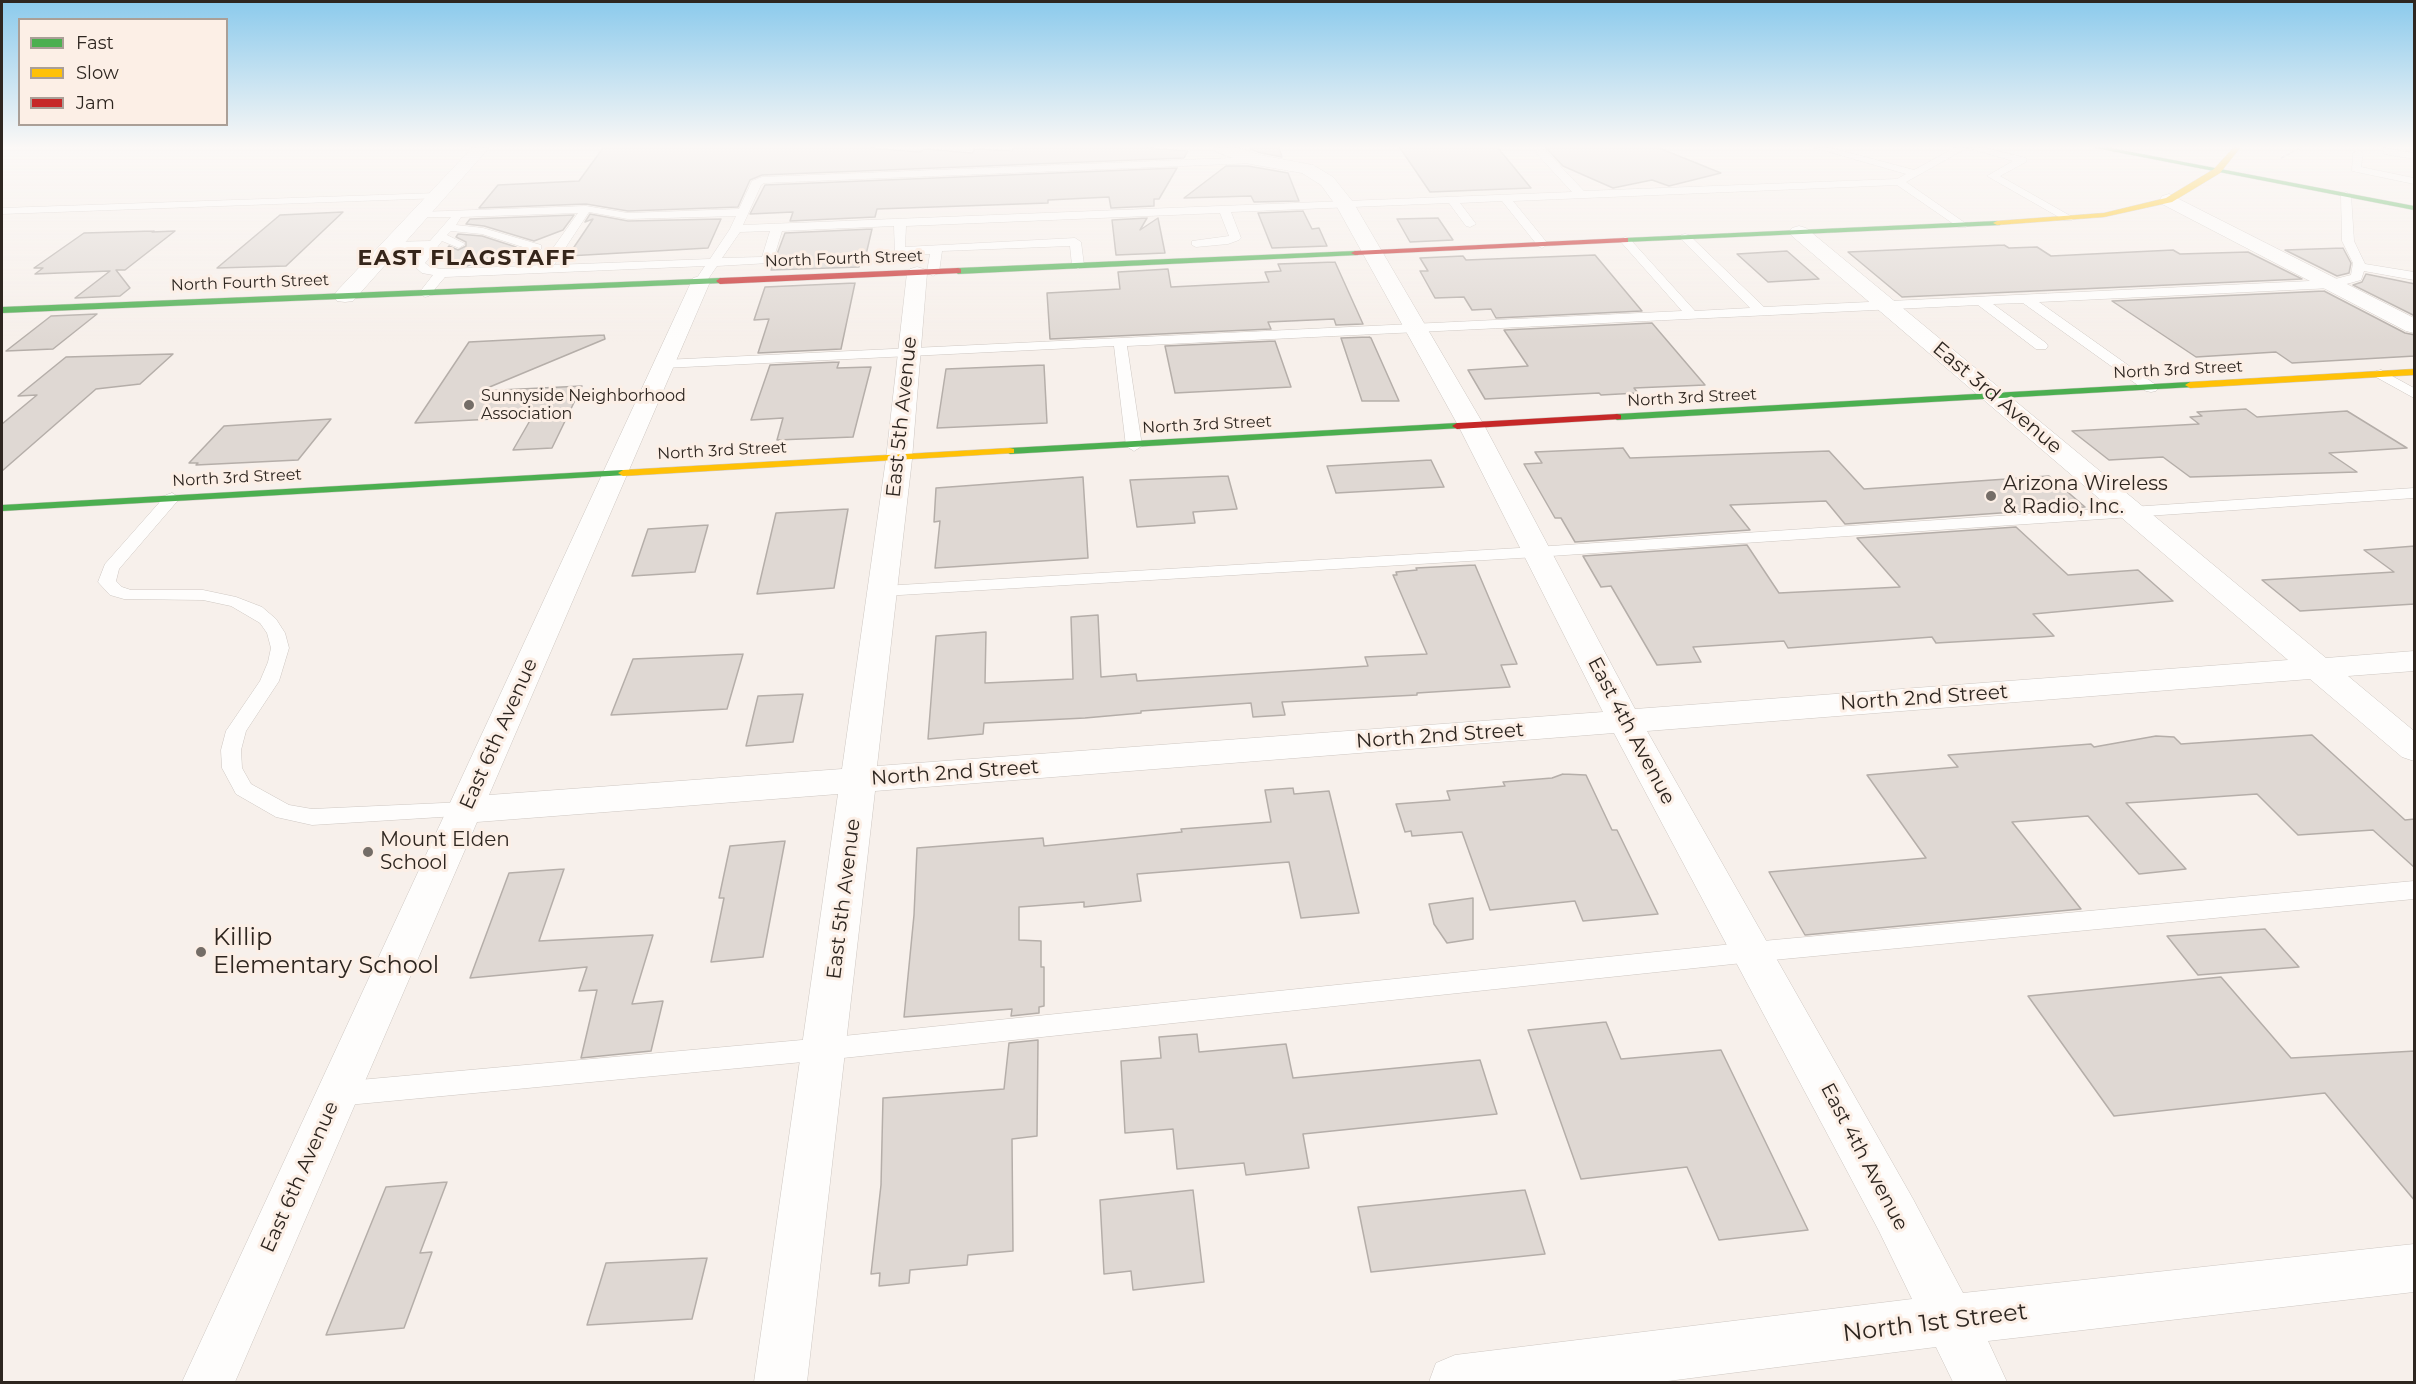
<!DOCTYPE html>
<style>
body{margin:0}
#map{position:relative;width:2416px;height:1384px;overflow:hidden;background:#f7f0eb;font-family:Montserrat,sans-serif}
canvas{display:block}
.frame{position:absolute;inset:0;border:3px solid #2e2620;pointer-events:none}
.legend{position:absolute;left:18px;top:18px;width:210px;height:108px;box-sizing:border-box;background:#fcefe6;border:2px solid #aa9f97;margin:0;padding:8px 10px;list-style:none;font-size:18px;color:#2e2620}
.legend li{display:flex;align-items:center;gap:12px;height:30px}
.legend b{width:30px;border:2px solid #aa9f97}
</style>
<div id="map">
<canvas width="2416" height="1384"></canvas>
<div class="frame"></div>
<ul class="legend">
<li><b style="height:8px;background:#4caf50"></b>Fast</li>
<li><b style="height:8px;background:#ffc107"></b>Slow</li>
<li><b style="height:8px;background:#c62828"></b>Jam</li>
</ul>
</div>
<script>
const context = document.querySelector('canvas').getContext('2d');
context.lineJoin = 'round';
function paint(path, color) {
  context.fillStyle = color;
  context.fill(path, 'evenodd');
}
function poly(rows) {
  const path = new Path2D();
  for (const r of rows) {
    path.moveTo(r[0], r[1]);
    for (let i = 2; i < r.length; i += 2) path.lineTo(r[i], r[i + 1]);
  }
  return path;
}
function trace(path, color, width, dash) {
  context.strokeStyle = color;
  context.lineWidth = width;
  context.lineCap = dash ? 'butt' : 'round';
  context.setLineDash(dash || []);
  context.stroke(path);
}
function write(font, color, halo, rows, align = 'center') {
  context.font = font + ' Montserrat,sans-serif';
  context.lineWidth = 6;
  context.setLineDash([]);
  context.textBaseline = 'middle';
  context.strokeStyle = halo;
  context.fillStyle = color;
  for (const [text, x, y, turn = 0] of rows) {
    context.save();
    context.translate(x, y);
    context.rotate((+turn || 0) * Math.PI / 180);
    context.textAlign = isNaN(turn) ? turn : align;
    if (halo) context.strokeText(text, 0, 0);
    context.fillText(text, 0, 0);
    context.restore();
  }
}
const building = poly([
 [603,148,867,148,920,152,924,149,972,153,975,149,1012,151,1014,148,1145,148,1188,151,1184,158,762,175,750,180,738,207,628,211,586,204,479,208,498,185,579,181,603,148],
 [1251,148,1279,148,1282,157,1261,153,1250,149,1251,148],
 [1400,148,1498,148,1531,188,1430,192,1400,148],
 [1546,148,1659,148,1721,173,1669,186,1652,180,1613,188,1563,166,1546,148],
 [1226,166,1248,166,1288,173,1299,201,1254,202,1251,196,1184,198,1226,166],
 [1177,168,1159,199,1154,199,1154,206,1111,208,1109,197,1048,200,1048,203,877,209,875,217,790,221,793,212,750,214,765,185,1177,168],
 [1303,211,1312,229,1319,228,1327,246,1272,248,1258,213,1303,211],
 [343,212,286,266,217,268,280,215,343,212],
 [590,214,628,221,721,219,708,248,568,256,593,219,585,222,590,214],
 [574,215,563,230,534,241,484,226,466,224,470,219,574,215],
 [1147,218,1140,230,1158,218,1165,253,1116,255,1112,220,1147,218],
 [1438,218,1453,240,1410,242,1397,219,1438,218],
 [872,229,865,259,860,259,859,267,771,270,785,233,872,229],
 [154,231,152,232,175,231,125,270,116,270,130,288,120,296,75,298,110,271,35,274,43,268,34,268,84,233,154,231],
 [458,234,482,236,516,247,467,266,440,258,449,246,458,250,466,246,466,242,456,237,458,234],
 [2004,245,2009,248,2037,247,2051,256,2173,250,2180,254,2248,252,2302,279,1902,297,1848,252,2004,245],
 [2343,248,2351,263,2349,273,2337,276,2285,250,2343,248],
 [1787,251,1819,279,1768,282,1737,254,1787,251],
 [1595,255,1642,311,1496,318,1491,309,1472,310,1464,297,1435,298,1420,271,1428,271,1420,258,1463,256,1466,260,1595,255],
 [1335,262,1363,324,1336,325,1334,319,1268,322,1271,329,1050,339,1047,293,1120,289,1118,272,1168,269,1171,287,1269,282,1265,272,1281,271,1278,264,1335,262],
 [2366,274,2415,284,2415,316,2353,285,2362,282,2366,274],
 [855,283,841,349,758,353,769,319,754,320,765,287,855,283],
 [2324,291,2405,333,2415,335,2415,356,2292,363,2276,352,2196,357,2112,301,2324,291],
 [97,314,53,349,6,351,51,316,97,314],
 [1652,323,1705,385,1634,388,1638,393,1601,395,1599,393,1485,399,1468,370,1528,366,1504,330,1652,323],
 [604,335,605,339,480,391,582,386,552,448,513,450,532,417,415,423,469,342,604,335],
 [1369,337,1371,338,1399,401,1362,401,1341,338,1369,337],
 [1275,341,1291,387,1175,393,1165,346,1275,341],
 [173,354,140,384,96,389,2,471,2,424,37,395,18,396,66,357,173,354],
 [839,362,837,368,871,367,853,437,777,440,783,418,751,420,770,365,839,362],
 [1044,365,1047,423,937,428,946,369,1044,365],
 [2246,409,2257,417,2347,411,2407,448,2329,453,2357,472,2190,477,2163,457,2109,460,2072,431,2199,424,2190,417,2202,416,2197,412,2246,409],
 [331,419,298,460,196,465,198,463,189,463,224,426,331,419],
 [1623,448,1630,458,1829,451,1864,489,2049,476,2085,507,1845,524,1826,501,1730,505,1750,530,1575,542,1561,518,1555,518,1524,464,1542,463,1535,452,1623,448],
 [1431,460,1444,487,1336,493,1327,466,1431,460],
 [1228,476,1237,509,1193,512,1195,523,1137,527,1130,480,1228,476],
 [1083,477,1088,558,935,568,940,521,934,522,936,488,1083,477],
 [848,509,834,588,757,594,776,513,848,509],
 [708,525,695,572,632,576,648,529,708,525],
 [2016,527,2068,575,2138,570,2173,601,2033,614,2054,636,2041,637,1936,643,1932,637,1788,648,1784,641,1693,647,1701,662,1657,665,1611,586,1601,587,1583,556,1747,545,1779,593,1900,587,1857,538,2016,527],
 [2415,546,2415,604,2300,611,2262,580,2394,572,2364,550,2415,546],
 [1475,565,1517,664,1501,665,1510,687,1417,693,1417,695,1282,702,1285,715,1253,717,1251,703,1141,711,1141,713,1085,718,984,723,983,734,928,739,936,636,986,632,985,683,1073,679,1071,617,1098,615,1101,677,1136,674,1137,681,1368,666,1365,657,1427,654,1393,575,1397,575,1396,572,1417,570,1416,568,1475,565],
 [743,654,727,709,611,715,633,659,743,654],
 [803,694,793,742,746,746,758,696,803,694],
 [2312,735,2405,820,2415,819,2415,868,2373,830,2298,835,2257,794,2126,803,2186,869,2139,874,2088,816,2012,822,2081,909,1805,935,1769,872,1926,858,1867,775,1958,767,1948,755,2091,744,2094,747,2156,736,2174,737,2181,744,2312,735],
 [1563,774,1586,775,1612,830,1617,830,1658,914,1583,921,1575,901,1490,910,1462,832,1412,836,1411,831,1405,832,1396,804,1450,800,1447,791,1505,786,1503,782,1552,778,1563,774],
 [1293,788,1294,794,1329,791,1359,913,1301,918,1289,862,1137,874,1141,901,1084,907,1084,902,1019,907,1019,940,1041,941,1041,967,1044,967,1044,1006,1039,1007,1039,1013,1011,1016,1012,1009,904,1017,914,915,917,848,1043,838,1044,846,1182,832,1181,829,1271,822,1265,790,1293,788],
 [785,841,763,957,711,962,724,898,719,898,730,846,785,841],
 [564,869,539,941,653,935,632,1004,663,1001,651,1051,581,1058,597,990,579,991,587,967,470,978,509,873,564,869],
 [1473,898,1473,939,1447,943,1434,924,1429,904,1473,898],
 [2265,929,2299,967,2198,975,2167,936,2265,929],
 [2221,977,2291,1058,2415,1051,2415,1201,2325,1093,2114,1116,2028,996,2221,977],
 [1606,1022,1621,1059,1721,1050,1808,1230,1719,1240,1687,1167,1581,1179,1528,1030,1606,1022],
 [1197,1034,1199,1052,1286,1044,1293,1078,1480,1060,1497,1114,1303,1134,1309,1168,1246,1175,1244,1163,1177,1169,1173,1129,1125,1133,1121,1061,1161,1058,1159,1037,1197,1034],
 [1038,1040,1037,1136,1012,1139,1013,1251,968,1255,967,1265,910,1270,909,1283,879,1286,880,1273,871,1274,881,1185,883,1098,1004,1089,1009,1043,1038,1040],
 [447,1182,420,1253,432,1252,404,1328,326,1335,386,1187,447,1182],
 [1193,1190,1204,1282,1133,1290,1131,1271,1104,1274,1100,1200,1193,1190],
 [1525,1190,1545,1254,1371,1272,1358,1207,1525,1190],
 [707,1258,692,1319,587,1325,606,1263,707,1258]
]);
paint(building, '#dfd8d3');
trace(building, '#b5aea9', 1.5);
const lane = poly([
 [1815,148,1832,148,1914,170,1954,148,1967,148,1906,182,1968,225,1966,227,1958,227,1897,185,1513,201,1548,244,1542,248,1538,246,1502,201,1460,203,1476,224,1470,227,1466,226,1449,203,1231,212,1241,238,1239,240,1228,244,1196,247,1192,245,1192,241,1229,236,1220,213,906,226,905,247,1075,238,1081,242,1084,265,1078,269,1072,265,1070,246,942,251,939,272,933,276,927,272,930,254,895,254,894,226,782,231,774,257,769,263,717,266,704,285,700,286,694,282,705,266,445,277,429,296,425,297,419,293,433,275,422,273,412,264,424,248,390,250,384,246,390,242,430,241,451,217,415,217,413,215,419,212,586,206,628,213,739,209,752,181,762,177,1256,157,1261,160,1256,163,764,183,761,185,743,225,1572,192,1537,154,1536,152,1541,149,1545,150,1584,191,1897,179,1906,174,1815,148],
 [589,212,628,219,736,216,730,229,710,259,554,265,589,212],
 [578,213,541,265,504,267,541,249,541,245,483,228,456,225,461,217,578,213],
 [451,231,482,234,526,248,497,261,495,264,499,267,441,269,430,267,425,263,442,241,459,248,465,244,447,235,451,231],
 [770,231,762,257,722,258,740,232,770,231],
 [1968,148,1986,148,2026,158,2026,162,2000,176,2074,218,2072,220,2064,220,1987,176,2013,161,1968,148],
 [2384,148,2414,153,2414,159,2384,154,2384,148],
 [2358,150,2363,153,2361,167,2414,178,2414,184,2352,171,2353,153,2358,150],
 [2346,192,2351,195,2354,241,2365,264,2414,272,2414,280,2364,271,2361,280,2332,288,2039,302,2156,385,2158,388,2156,391,2151,392,2146,391,2023,303,1993,304,2046,343,2048,346,2046,349,2036,349,1978,305,1127,346,1142,446,1134,451,1126,446,1114,346,664,368,657,364,664,360,1682,311,1621,242,1619,240,1625,237,1629,238,1695,311,1750,308,1681,239,1681,235,1685,234,1689,235,1764,307,2331,280,2351,275,2353,263,2342,241,2341,195,2346,192],
 [437,193,441,194,441,198,2,214,2,208,437,193],
 [2381,370,2414,388,2414,398,2376,377,2374,374,2376,371,2381,370],
 [2414,488,2414,498,1536,557,883,596,877,595,874,591,877,587,883,586,1536,547,2414,488],
 [172,493,180,498,119,569,116,581,122,587,131,590,203,590,236,597,262,607,276,619,285,633,289,648,279,681,246,731,241,750,242,768,251,784,289,805,312,809,465,802,473,805,476,810,473,815,312,825,276,817,236,794,222,768,221,750,226,731,260,681,268,662,271,648,267,633,260,623,231,606,203,600,124,599,110,595,98,582,105,564,166,495,172,493],
 [2414,881,2414,899,1752,962,824,1060,337,1106,328,1102,324,1094,328,1086,337,1082,824,1038,1752,942,2414,881]
]);
const street = poly([
 [472,148,489,148,353,301,345,302,337,301,334,296,337,291,472,148],
 [1214,148,1239,148,1260,155,1313,165,1333,177,1353,202,1485,427,1635,709,2288,660,1792,236,1789,232,1792,228,1799,226,1806,228,2326,658,2414,651,2414,671,2348,676,2414,731,2414,761,2402,757,2310,679,1647,731,1913,1199,1963,1293,2414,1244,2414,1292,1988,1341,2007,1382,1953,1382,1936,1347,1660,1382,1429,1382,1436,1363,1455,1355,1912,1299,1879,1231,1614,733,875,791,807,1382,754,1382,838,794,477,822,235,1382,182,1382,693,278,700,276,707,278,710,282,489,795,842,769,886,459,907,273,910,269,917,267,924,269,927,273,912,459,877,766,1603,712,1459,427,1337,207,1321,185,1302,173,1250,164,1216,152,1214,148],
 [2169,194,2414,318,2414,333,2406,331,2162,204,2160,200,2162,196,2169,194]
]);
const fast = poly([
 [2096,148,2110,148,2414,206,2414,210,2096,148],
 [1997,221,2001,223,2000,225,1625,242,1621,240,1625,238,1997,221],
 [1355,251,1359,253,1358,255,958,274,954,271,958,268,1355,251],
 [720,278,723,279,723,283,2,313,2,307,720,278],
 [2190,382,2195,385,2193,387,1617,420,1612,417,1617,414,2190,382],
 [1457,423,1462,426,1461,428,1010,454,1005,451,1010,448,1457,423],
 [623,470,627,471,627,475,2,511,2,505,623,470]
]);
const slow = poly([
 [2233,148,2240,148,2220,173,2172,202,2104,217,1997,225,1993,223,1997,221,2104,213,2166,198,2214,169,2233,148],
 [2414,369,2414,375,2190,388,2185,385,2190,382,2414,369],
 [1010,448,1014,449,1014,453,623,476,618,473,623,470,1010,448]
]);
const jam = poly([
 [1625,238,1628,238,1628,242,1355,255,1351,253,1355,251,1625,238],
 [958,268,961,269,961,273,720,284,716,281,720,278,958,268],
 [1617,414,1621,415,1621,419,1457,429,1452,426,1457,423,1617,414]
]);
trace(lane, '#cec7c2', 1);
trace(street, '#cec7c2', 1);
trace(fast, '#cec7c2', 1);
trace(slow, '#cec7c2', 1);
trace(jam, '#cec7c2', 1);
trace(poly([
 [2281,158,2301,148]
]), '#d8d6d4', 2, [4, 1.5]);
paint(lane, '#fefdfc');
paint(street, '#fefdfc');
paint(fast, '#4caf50');
paint(slow, '#ffc107');
paint(jam, '#c62828');
const sky = context.createLinearGradient(0, 0, 0, 342);
sky.addColorStop(0, '#8bcaec');
sky.addColorStop(0.43, '#fbf8f6');
sky.addColorStop(1, '#fbf8f600');
context.fillStyle = sky;
context.fillRect(0, 0, 2416, 342);
for (const [x, y, r, color] of [
 [469,405,6,"#746d67"],
 [1991,496,6,"#746d67"],
 [368,852,6,"#746d67"],
 [201,952,6,"#746d67"]
]) {
  const dot = new Path2D();
  dot.arc(x, y, r, 0, 2 * Math.PI);
  context.fillStyle = color;
  context.fill(dot);
  trace(dot, '#fcefe6', 2);
}
write('16px', '#2e2620', '#fcefe6', [
 ["North Fourth Street",844,259,-2],
 ["North Fourth Street",250,283,-2],
 ["North 3rd Street",2178,370,-3],
 ["North 3rd Street",1692,398,-3],
 ["North 3rd Street",1207,425,-3],
 ["North 3rd Street",722,451,-3],
 ["North 3rd Street",237,478,-3]
]);
write('16px', '#2e2620', '#fcefe6', [
 ["Sunnyside Neighborhood",481,396],
 ["Association",481,414]
], 'left');
write('20px', '#2e2620', '#fcefe6', [
 ["East 3rd Avenue",1997,398,40],
 ["East 5th Avenue",902,417,-84],
 ["North 2nd Street",1924,698,-4],
 ["East 4th Avenue",1631,731,62],
 ["East 6th Avenue",499,734,-66],
 ["North 2nd Street",1440,736,-4],
 ["North 2nd Street",955,773,-4],
 ["East 5th Avenue",844,899,-83],
 ["East 4th Avenue",1864,1157,62],
 ["East 6th Avenue",300,1177,-66]
]);
write('20px', '#2e2620', '#fcefe6', [
 ["Arizona Wireless",2003,484],
 ["& Radio, Inc.",2003,507],
 ["Mount Elden",380,840],
 ["School",380,863]
], 'left');
context.letterSpacing = '1.5px';
write('bold 22px', '#35251a', '#fcefe6', [
 ["EAST FLAGSTAFF",467,259]
]);
context.letterSpacing = '0px';
write('24px', '#2e2620', '#fcefe6', [
 ["Killip",213,938],
 ["Elementary School",213,966]
], 'left');
write('24px', '#2e2620', '#fcefe6', [
 ["North 1st Street",1935,1323,-7]
]);
</script>
